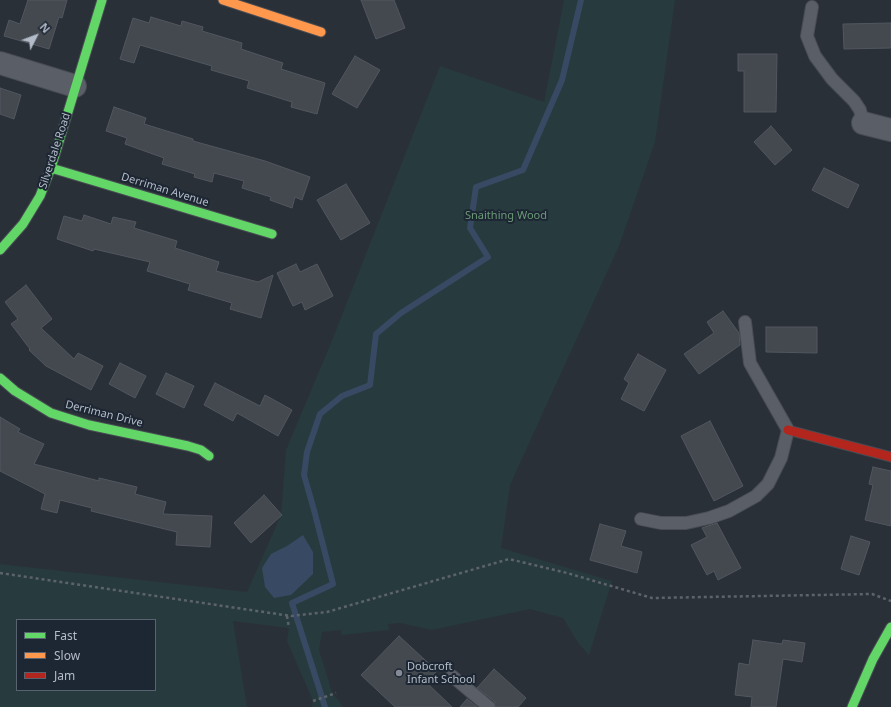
<!DOCTYPE html>
<style>
body{margin:0}
#map{position:relative;width:891px;height:707px;overflow:hidden;background:#2a3038;font-family:"Noto Sans",sans-serif}
canvas{display:block}
.legend{position:absolute;left:16px;top:619px;width:140px;height:72px;box-sizing:border-box;background:#1d2633;border:1px solid #59626f;margin:0;padding:5px 7px;list-style:none;font-size:12px;color:#b4bcc9}
.legend li{display:flex;align-items:center;gap:8px;height:20px}
.legend b{width:20px;border:1px solid #59626f}
.north{position:absolute;left:16px;top:16px;width:40px;height:40px;-webkit-text-stroke:3px #1d2633;paint-order:stroke;rotate:48deg;font-size:11px;font-weight:700;line-height:16px;text-align:center;color:#b4bcc9}
.north::after{content:'';display:block;margin:auto;width:14px;height:18px;background:#b4bcc9;clip-path:polygon(50% 0,100% 100%,50% 72%,0 100%)}
</style>
<div id="map">
<canvas width="891" height="707"></canvas>
<ul class="legend">
<li><b style="height:5px;background:#63d668"></b>Fast</li>
<li><b style="height:5px;background:#ff974d"></b>Slow</li>
<li><b style="height:5px;background:#b3261e"></b>Jam</li>
</ul>
<div class="north">N</div>
</div>
<script>
const context = document.querySelector('canvas').getContext('2d');
context.lineJoin = 'round';
function paint(path, color) {
  context.fillStyle = color;
  context.fill(path, 'evenodd');
}
function poly(rows) {
  const path = new Path2D();
  for (const r of rows) {
    path.moveTo(r[0], r[1]);
    for (let i = 2; i < r.length; i += 2) path.lineTo(r[i], r[i + 1]);
  }
  return path;
}
function trace(path, color, width, dash) {
  context.strokeStyle = color;
  context.lineWidth = width;
  context.lineCap = dash ? 'butt' : 'round';
  context.setLineDash(dash || []);
  context.stroke(path);
}
function write(font, color, halo, rows, align = 'center') {
  context.font = font + ' "Noto Sans",sans-serif';
  context.lineWidth = 4;
  context.setLineDash([]);
  context.textBaseline = 'middle';
  context.strokeStyle = halo;
  context.fillStyle = color;
  for (const [text, x, y, turn = 0] of rows) {
    context.save();
    context.translate(x, y);
    context.rotate((+turn || 0) * Math.PI / 180);
    context.textAlign = isNaN(turn) ? turn : align;
    if (halo) context.strokeText(text, 0, 0);
    context.fillText(text, 0, 0);
    context.restore();
  }
}
paint(poly([
 [564,0,675,0,655,142,619,246,510,485,501,548,612,581,589,655,579,644,563,618,530,609,432,630,400,623,388,624,389,630,342,635,341,630,322,632,319,650,332,692,343,707,312,707,313,701,287,641,289,628,233,621,247,707,0,707,0,564,247,592,281,515,286,450,331,343,440,66,544,102],
 [17,620,155,620,155,690,17,690]
]), '#273a3e');
paint(poly([
 [303,535,313,552,313,574,291,595,274,598,265,587,262,568,271,554,287,546]
]), '#384963');
trace(poly([
 [325,707,292,603,333,584,314,510,304,475,307,452,320,414,342,396,370,385,376,334,401,313,488,257,470,228,476,187,523,170,562,80,581,0]
]), '#384963', 6);
const building = poly([
 [28,0,67,0,62,18,59,17,49,49,4,36,9,20,20,24,28,0],
 [361,0,394,0,405,28,376,39,361,0],
 [151,17,181,26,182,21,203,27,202,31,242,43,241,49,283,63,281,69,325,83,317,114,291,107,292,102,247,88,249,81,211,70,212,66,140,45,134,63,120,59,133,18,149,23,151,17],
 [891,23,891,48,844,49,843,24,891,23],
 [738,54,777,54,776,112,744,112,744,71,738,71,738,54],
 [355,56,380,70,357,108,332,94,355,56],
 [0,88,21,95,14,119,0,114,0,88],
 [114,107,146,118,144,124,193,139,193,141,265,161,310,177,302,200,295,197,292,208,270,200,271,197,242,188,244,181,214,173,212,182,194,177,195,174,162,164,164,158,125,144,127,138,106,131,114,107],
 [771,126,792,150,775,165,754,142,771,126],
 [824,168,859,185,848,208,812,190,824,168],
 [346,184,370,223,341,240,317,200,346,184],
 [84,215,111,224,113,217,136,222,134,228,177,241,175,248,219,262,216,271,258,282,273,275,261,318,230,309,232,303,188,290,190,284,147,271,150,262,94,249,93,251,57,239,64,216,82,221,84,215],
 [296,264,300,272,317,264,333,296,305,310,302,302,293,306,277,273,296,264],
 [26,285,52,319,41,328,74,359,78,353,103,366,91,390,46,366,29,350,30,349,11,324,18,319,5,302,26,285],
 [723,311,739,333,740,345,699,374,684,354,714,333,707,322,723,311],
 [766,327,817,327,817,353,766,352,766,327],
 [638,354,666,370,644,411,621,399,629,383,624,379,638,354],
 [120,363,146,376,135,398,109,384,120,363],
 [166,373,194,386,184,408,156,394,166,373],
 [215,383,260,406,265,395,292,410,278,436,237,413,233,421,204,405,215,383],
 [0,417,20,429,18,432,44,444,34,464,99,481,99,478,137,487,135,494,166,502,163,514,212,516,210,547,176,545,177,532,91,511,92,508,60,500,57,513,41,509,45,494,0,471,0,417],
 [710,421,743,486,714,501,681,436,710,421],
 [873,467,891,471,891,526,865,520,873,485,869,484,873,467],
 [264,495,282,515,251,543,234,523,264,495],
 [717,523,741,568,718,580,714,571,707,575,691,545,707,537,702,528,717,523],
 [600,524,626,531,621,546,642,552,637,573,590,560,600,524],
 [851,536,870,542,859,575,841,569,851,536],
 [399,636,437,671,426,682,452,707,395,707,361,675,399,636],
 [753,640,782,644,783,640,805,643,802,662,783,659,776,707,751,707,752,697,735,695,739,663,749,665,753,640],
 [494,669,526,698,518,707,496,707,494,701,477,688,494,669],
 [467,699,477,707,460,707,467,699]
]);
paint(building, '#444950');
trace(building, '#52575f', 1);
const lane = poly([
 [812,7,807,36,815,56,832,79,854,101,860,110,863,123],
 [641,519,661,523,686,523,709,518,729,511,756,496,768,484,781,458,788,430,750,363,745,322],
 [452,676,489,707]
]);
const street = poly([
 [0,63,75,86],
 [863,123,891,130]
]);
const fast = poly([
 [51,168,272,234],
 [0,250,23,224,40,196,51,168,102,0],
 [0,378,15,391,51,413,89,425,188,446,201,450,209,456],
 [852,707,873,659,891,627]
]);
const slow = poly([
 [223,0,321,32]
]);
const jam = poly([
 [788,430,891,457]
]);
trace(lane, '#484c53', 14);
trace(street, '#484c53', 24);
trace(fast, '#484c53', 11);
trace(slow, '#484c53', 11);
trace(jam, '#484c53', 11);
trace(poly([
 [0,573,291,616,327,612,509,559,567,573,652,598,872,594,891,601],
 [287,616,289,628],
 [313,701,336,693]
]), '#5d636a', 2.5, [3, 3]);
trace(lane, '#5a5e66', 12);
trace(street, '#5a5e66', 22);
trace(fast, '#63d668', 9);
trace(slow, '#ff974d', 9);
trace(jam, '#b3261e', 9);
for (const [x, y, r, color] of [
 [399,673,4,"#848b96"]
]) {
  const dot = new Path2D();
  dot.arc(x, y, r, 0, 2 * Math.PI);
  context.fillStyle = color;
  context.fill(dot);
  trace(dot, '#1d2633', 1.5);
}
write('11px', '#b4bcc9', '#1d2633', [
 ["Silverdale Road",55,151,-72],
 ["Derriman Avenue",165,190,17],
 ["Derriman Drive",104,414,14]
]);
write('11px', '#6b9a76', '#1d2633', [
 ["Snaithing Wood",506,216]
]);
write('11px', '#b4bcc9', '#1d2633', [
 ["Dobcroft",407,667],
 ["Infant School",407,680]
], 'left');
</script>
